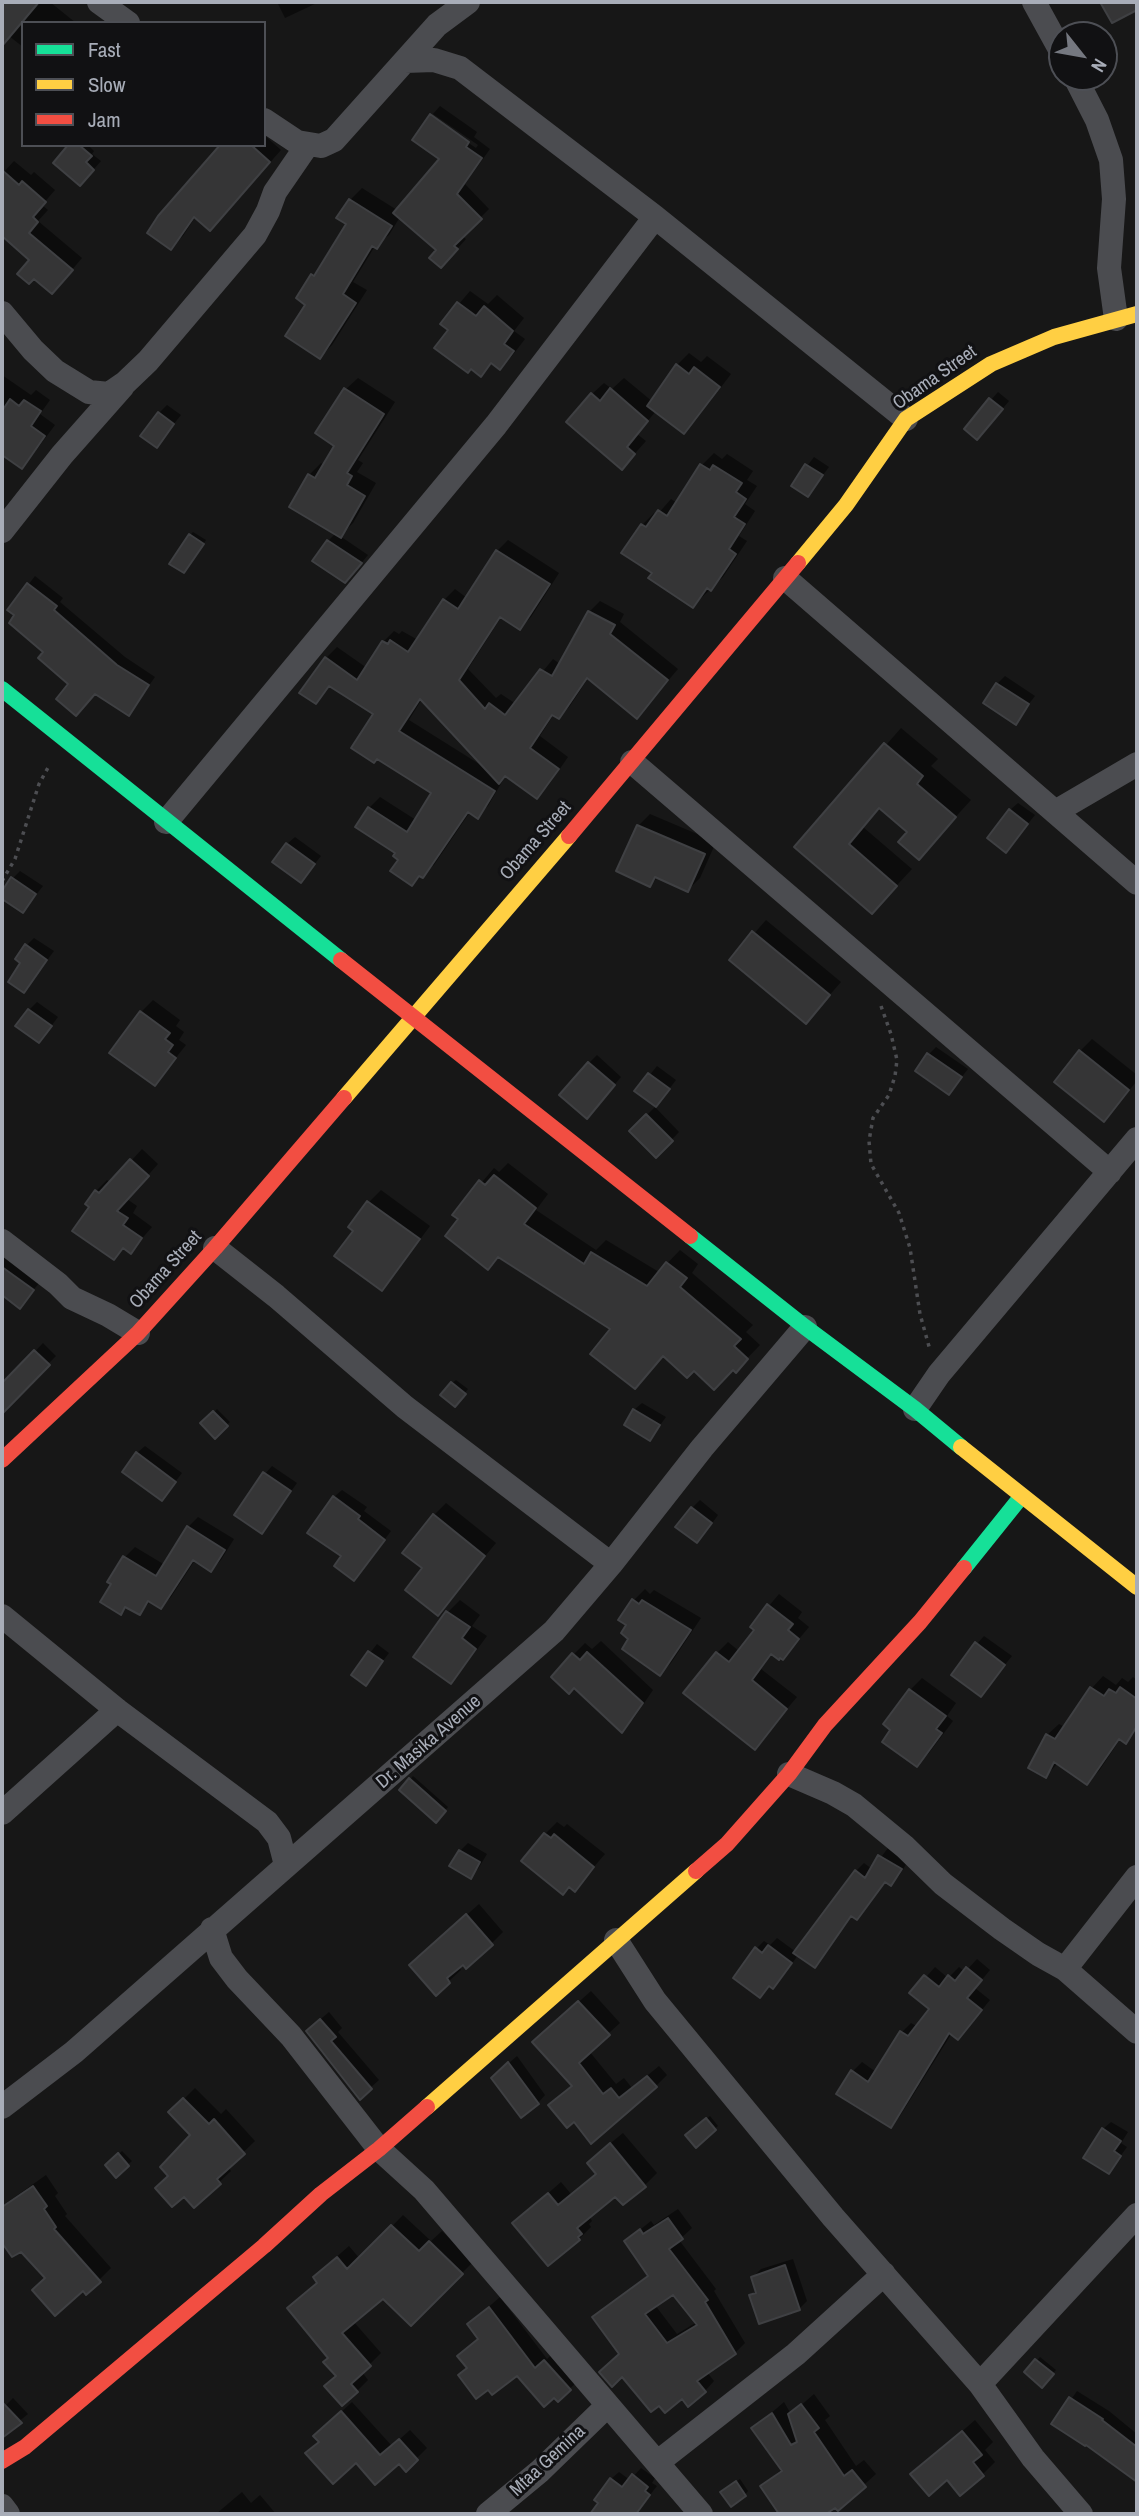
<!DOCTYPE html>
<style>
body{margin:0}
#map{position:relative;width:1139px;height:2516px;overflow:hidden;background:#171717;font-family:"Archivo Narrow",sans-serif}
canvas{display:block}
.frame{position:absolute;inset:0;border:4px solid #a8adb8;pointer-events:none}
.legend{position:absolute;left:21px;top:21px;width:245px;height:126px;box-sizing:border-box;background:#111113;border:2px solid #4d4f55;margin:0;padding:9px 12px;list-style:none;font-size:21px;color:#a8adb8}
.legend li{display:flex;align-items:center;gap:14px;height:35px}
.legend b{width:35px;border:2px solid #4d4f55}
.north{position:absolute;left:1048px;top:21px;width:70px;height:70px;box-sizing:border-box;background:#111113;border:2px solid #4d4f55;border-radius:50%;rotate:121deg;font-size:19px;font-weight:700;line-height:28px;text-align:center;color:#a8adb8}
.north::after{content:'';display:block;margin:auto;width:24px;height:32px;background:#757880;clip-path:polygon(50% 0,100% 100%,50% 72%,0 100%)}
</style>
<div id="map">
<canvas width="1139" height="2516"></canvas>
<div class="frame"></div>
<ul class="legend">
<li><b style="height:9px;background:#16e098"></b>Fast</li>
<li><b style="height:9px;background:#ffcf43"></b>Slow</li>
<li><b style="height:9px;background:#f24e42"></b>Jam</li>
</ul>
<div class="north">N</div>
</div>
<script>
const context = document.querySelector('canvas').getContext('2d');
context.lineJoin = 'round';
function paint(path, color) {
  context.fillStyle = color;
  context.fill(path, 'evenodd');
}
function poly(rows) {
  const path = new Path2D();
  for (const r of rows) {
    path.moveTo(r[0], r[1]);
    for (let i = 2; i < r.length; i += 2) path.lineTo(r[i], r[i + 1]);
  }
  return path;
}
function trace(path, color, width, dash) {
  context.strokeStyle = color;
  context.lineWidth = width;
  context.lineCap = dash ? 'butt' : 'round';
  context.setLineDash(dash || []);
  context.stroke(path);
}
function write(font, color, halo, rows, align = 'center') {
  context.font = font + ' "Archivo Narrow",sans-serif';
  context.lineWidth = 6;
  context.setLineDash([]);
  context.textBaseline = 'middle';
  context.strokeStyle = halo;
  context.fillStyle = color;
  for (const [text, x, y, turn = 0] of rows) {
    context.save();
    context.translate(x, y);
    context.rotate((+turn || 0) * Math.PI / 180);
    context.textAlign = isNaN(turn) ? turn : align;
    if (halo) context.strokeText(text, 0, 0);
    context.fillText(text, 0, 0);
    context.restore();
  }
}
paint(poly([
 [2,2,50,2,76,23,23,23,23,47,9,36,3,42],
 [277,2,319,2,285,18],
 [440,106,477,132,474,137,490,149,465,184,489,209,462,236,466,239,450,257,438,250,400,217,389,235,375,246,353,282,367,290,332,345,320,357,308,304,298,297,313,275,322,266,349,224,339,218,350,200,362,188,397,210,442,159,430,117,476,148,478,145,433,114],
 [264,135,281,150,222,217,196,216,183,236,171,247,222,145,264,145],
 [71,145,88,145,94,151,92,154,101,161,88,176],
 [14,161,31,175,34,172,55,190,42,205,48,210,38,221,82,258,65,278,31,260,2,235,2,174],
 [470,291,488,304,497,295,524,318,514,331,525,339,512,356,500,368,493,362,481,374,450,330,442,324],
 [689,353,701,362,707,356,731,374,696,420,684,432,656,411,637,434,646,441,622,468,592,394,604,383,612,389,624,378,653,402,677,365],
 [2,375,31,395,36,390,50,400,40,414,55,425,32,456,22,467,2,453],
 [358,378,395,402,358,460,363,463,357,472,376,483,353,523,340,536,368,555,353,573,328,541,336,533,309,475,321,463,325,465,336,445,345,390],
 [998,392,1009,401,985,430,991,400],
 [167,405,181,415,156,446,159,413],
 [714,453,722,459,727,454,753,471,747,480,757,486,745,504,755,511,739,536,747,541,723,577,693,606,654,572,642,525,654,513,657,515,671,499,677,503,702,465],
 [814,457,829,467,808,495,793,485],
 [193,532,206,540,187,568,190,535],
 [508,540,559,573,531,617,520,628,502,616,468,669,496,698,501,694,516,704,553,659,560,664,589,612,600,601,624,614,620,622,678,669,637,717,589,677,570,706,559,717,554,714,540,736,568,757,548,786,537,797,506,775,488,806,477,816,470,812,434,865,412,884,397,852,369,808,380,797,416,820,434,793,375,714,331,685,316,702,326,658,337,647,367,668,383,642,394,631,399,634,402,631,418,640,444,600,455,589,467,598,497,551],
 [422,699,484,767,409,720],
 [35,576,63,598,60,602,125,657,155,677,129,714,96,692,71,683,16,615,9,610],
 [1005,676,1035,696,1015,722,997,684],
 [901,728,938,759,931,766,971,800,919,857,909,832,880,807,863,827,912,869,872,912,797,847],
 [1018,803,1035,815,1006,851,1010,810],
 [650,814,716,842,700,878,688,890,658,877,650,885,638,826],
 [295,837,321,856,301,881,287,844],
 [20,871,43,886,23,911,2,896,13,878],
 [766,920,841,982,806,1022,731,960],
 [34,938,54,951,24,991,22,962,26,946],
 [153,1000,180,1020,176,1026,184,1032,179,1040,186,1045,155,1084,141,1012],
 [37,1002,58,1017,46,1033,29,1010],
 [1092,1039,1137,1075,1137,1081,1104,1120,1080,1051],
 [936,1047,968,1069,949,1093,929,1054],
 [597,1055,621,1077,594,1109,589,1063],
 [657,1066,676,1080,663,1097,637,1091],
 [655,1107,679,1132,656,1156,631,1131],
 [142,1149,158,1164,127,1199,137,1206,133,1213,152,1227,131,1251,125,1247,114,1258,91,1207,96,1191,107,1180,111,1183],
 [508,1163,548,1194,536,1210,596,1250,606,1240,659,1272,680,1250,698,1264,692,1273,753,1325,746,1332,760,1345,736,1370,733,1368,694,1368,613,1328,500,1256,488,1268,461,1219,455,1214,494,1168,499,1172],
 [381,1190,430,1226,393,1276,381,1288,356,1230,369,1202],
 [2,1254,40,1282,20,1306,2,1293],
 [43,1343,56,1356,2,1411,2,1386],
 [456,1380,468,1389,458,1402,452,1383],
 [642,1403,666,1417,650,1439,634,1410],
 [217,1409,230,1422,215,1436,203,1423],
 [145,1446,182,1473,162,1499,137,1453],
 [272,1466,297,1483,262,1532,265,1474],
 [342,1490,367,1507,364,1511,391,1531,361,1571,343,1556,334,1497],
 [700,1500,718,1515,705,1533,692,1508],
 [446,1503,496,1543,437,1614,425,1568,434,1515],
 [198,1517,234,1539,221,1560,211,1570,195,1560,171,1597,161,1607,151,1601,139,1613,127,1606,120,1612,113,1583,125,1557,135,1547,165,1565,188,1527],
 [645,1589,650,1594,654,1590,701,1618,671,1663,660,1674,631,1638,629,1625,634,1600],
 [779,1594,802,1612,798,1618,809,1627,783,1658,773,1653,761,1669,797,1697,755,1747,717,1653,728,1642,739,1651,756,1629,752,1626],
 [460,1600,480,1615,472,1626,487,1636,462,1670,450,1682,415,1657,448,1612],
 [984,1636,1012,1656,980,1695,977,1644],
 [601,1641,653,1690,634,1718,622,1730,573,1655,585,1643,592,1649],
 [377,1644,389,1653,366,1683,353,1675],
 [1103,1676,1116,1685,1122,1678,1128,1682,1133,1677,1137,1680,1137,1729,1125,1741,1121,1738,1099,1771,1087,1782,1058,1763,1046,1776,1047,1735,1059,1724,1065,1727,1092,1688],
 [922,1678,956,1703,947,1716,953,1721,929,1753,917,1765,893,1730,910,1690],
 [413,1776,448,1807,436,1821,401,1790],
 [557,1822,564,1827,567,1824,605,1854,574,1890,545,1834],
 [468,1843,487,1854,478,1869,470,1876,460,1851],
 [888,1848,908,1861,899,1876,891,1884,886,1881,857,1918,852,1915,815,1966,798,1955,781,1979,773,1987,770,1985,760,1996,756,1949,764,1941,770,1945,777,1938,796,1952,856,1871,864,1863,872,1869],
 [479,1904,503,1932,491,1944,459,1966,461,1970,436,1993,424,1953],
 [977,1959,990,1970,975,1988,990,2000,967,2028,952,2033,900,2116,891,2126,852,2072,862,2062,876,2072,902,2032,911,2023,918,2027,932,2009,912,1993,935,1967,948,1978,959,1967,965,1972],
 [591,1991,620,2023,589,2051,616,2084,624,2078,632,2088,659,2066,667,2075,656,2086,574,2120,551,2105,573,2085,546,2031],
 [329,2012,342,2028,338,2032,379,2080,360,2097,316,2023],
 [517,2056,545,2095,538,2103,501,2070],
 [195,2088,221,2114,226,2109,255,2141,228,2167,231,2171,194,2206,170,2176,193,2135,171,2112],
 [710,2116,718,2126,696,2145,687,2135],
 [1111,2122,1128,2132,1121,2143,1127,2147,1109,2172,1103,2129],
 [623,2133,657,2173,645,2185,616,2194,589,2216,592,2221,589,2224,591,2227,579,2239,514,2223,561,2182,571,2194,597,2172,601,2151],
 [122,2151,132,2161,116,2175,107,2165],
 [46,2175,58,2193,55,2196,67,2214,65,2216,111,2268,99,2280,83,2289,47,2277,21,2249,5,2244,2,2246,2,2206],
 [678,2209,692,2228,679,2240,716,2289,714,2291,745,2343,735,2353,707,2372,714,2381,705,2391,682,2397,621,2354,595,2318,649,2274,626,2241,651,2221,654,2225],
 [674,2292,697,2322,677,2334,655,2305],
 [403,2215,431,2241,442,2231,473,2262,411,2324,383,2296,353,2321,381,2353,362,2372,368,2380,357,2391,338,2375,330,2358,319,2282,326,2266,349,2246,360,2259],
 [793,2259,807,2301,799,2309,751,2295,757,2290,753,2277,761,2269],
 [500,2297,547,2359,556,2350,581,2378,558,2400,517,2374,468,2367,460,2356,479,2338,469,2324],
 [1040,2357,1056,2370,1042,2385,1027,2372],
 [1077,2391,1109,2411,1137,2434,1137,2480,1087,2443,1054,2424],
 [814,2394,830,2416,825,2420,856,2466,864,2460,876,2474,838,2508,836,2506,823,2514,781,2514,762,2486,783,2468,754,2428,784,2402,791,2414],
 [13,2398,28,2414,5,2433,2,2429,2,2409],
 [352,2402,392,2446,410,2430,427,2448,406,2469,399,2462,320,2441,326,2426],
 [975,2420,993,2442,985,2450,995,2462,983,2474,960,2493,948,2478,913,2474],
 [641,2468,655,2478,652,2483,657,2486,635,2514,592,2514,600,2503,611,2479,619,2472,630,2480],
 [740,2479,748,2491,745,2495,726,2489],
 [242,2492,251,2503,260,2495,276,2514,216,2514]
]), '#0007');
const building = poly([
 [2,2,39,2,2,46,2,2],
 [1100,2,1137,2,1137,10,1112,23,1100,2],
 [430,114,469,142,466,147,482,158,457,194,482,219,454,246,458,249,441,268,429,258,436,250,393,213,439,159,412,140,430,114],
 [68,145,79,145,92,156,86,162,94,170,80,186,53,163,68,145],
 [220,145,251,145,270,162,210,231,194,217,171,250,147,233,158,216,220,145],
 [2,170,19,185,22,181,46,202,33,217,38,222,29,233,73,270,52,294,34,279,29,284,17,274,29,260,2,236,2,170],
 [349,199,392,226,377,249,372,246,343,294,356,303,320,359,285,336,305,305,296,298,311,274,314,276,346,224,336,218,349,199],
 [457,302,476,316,484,306,513,331,504,344,514,351,500,370,491,363,481,377,471,369,468,373,434,348,448,330,440,324,457,302],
 [676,364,689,374,694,367,720,387,684,434,647,406,676,364],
 [344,388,384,414,347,473,352,476,347,485,365,496,341,538,289,507,308,474,315,478,334,446,315,433,344,388],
 [610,388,648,421,627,447,635,454,622,470,566,422,591,393,600,401,610,388],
 [989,398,1003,409,977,440,964,429,989,398],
 [10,399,19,406,24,400,41,411,31,426,45,436,22,469,2,455,2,411,10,399],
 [158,412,174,424,157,448,140,436,158,412],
 [700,464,710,470,713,465,742,483,736,492,746,499,734,517,745,524,729,549,736,554,711,591,707,588,693,608,648,578,652,573,621,553,641,524,646,527,658,510,667,516,700,464],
 [805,464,823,475,808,497,791,486,805,464],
 [189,534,204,544,184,573,169,564,189,534],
 [327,540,362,563,345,583,312,561,327,540],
 [496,550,550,584,520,630,500,617,459,680,485,709,489,703,505,715,540,669,552,676,588,611,615,625,610,634,668,680,637,719,587,678,559,719,552,715,530,748,559,769,537,799,505,776,499,784,420,699,399,731,495,791,478,819,468,812,423,878,419,876,412,886,390,871,398,860,393,856,395,853,355,827,368,807,407,832,431,793,377,759,374,763,351,748,373,714,329,686,316,704,299,693,325,657,357,680,382,641,388,644,390,640,408,652,443,599,458,609,496,550],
 [27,583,57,606,54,610,117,665,149,685,129,716,95,694,76,716,56,699,68,684,38,658,43,652,9,623,14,615,7,610,27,583],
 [996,683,1029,704,1016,725,983,703,996,683],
 [884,743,923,776,917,784,956,817,919,860,898,842,907,832,879,808,849,844,897,886,872,914,794,847,884,743],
 [1009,809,1028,824,1006,853,987,838,1009,809],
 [637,825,705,854,688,892,655,877,650,887,616,871,637,825],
 [286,843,315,864,301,883,272,862,286,843],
 [11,877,36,894,23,913,2,899,2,891,11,877],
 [752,931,830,995,806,1024,729,960,752,931],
 [25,944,47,960,24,993,8,982,20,963,15,959,25,944],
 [28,1009,52,1026,39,1043,15,1026,28,1009],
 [140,1011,170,1033,165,1039,173,1045,168,1052,176,1058,155,1086,109,1053,140,1011],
 [1079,1050,1129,1090,1104,1122,1054,1082,1079,1050],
 [927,1053,962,1077,949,1095,915,1071,927,1053],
 [588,1062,615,1085,587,1119,559,1095,588,1062],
 [648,1073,670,1089,656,1107,634,1091,648,1073],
 [646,1114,673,1141,656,1158,629,1131,646,1114],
 [130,1159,149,1176,117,1211,128,1218,123,1225,142,1238,131,1254,123,1248,114,1260,72,1231,89,1207,85,1204,95,1190,99,1193,130,1159],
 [494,1175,536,1208,524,1224,584,1264,591,1252,647,1286,666,1262,687,1278,680,1287,741,1339,734,1346,748,1359,736,1373,733,1370,714,1390,694,1371,687,1378,663,1356,635,1389,590,1354,610,1329,498,1257,488,1270,445,1236,458,1219,452,1215,479,1180,485,1185,494,1175],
 [367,1201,420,1239,382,1291,334,1256,353,1231,348,1227,367,1201],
 [2,1267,34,1290,20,1309,2,1295,2,1267],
 [34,1350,50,1365,2,1414,2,1383,34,1350],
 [451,1382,466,1394,455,1407,440,1395,451,1382],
 [633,1409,660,1425,650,1441,624,1425,633,1409],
 [213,1411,228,1426,215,1439,200,1423,213,1411],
 [136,1452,176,1482,162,1501,122,1472,136,1452],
 [263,1472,291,1491,262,1534,234,1515,263,1472],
 [333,1496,360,1516,358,1519,385,1540,354,1581,334,1566,341,1556,307,1533,333,1496],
 [691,1507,712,1523,697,1543,675,1527,691,1507],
 [433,1514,485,1556,438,1616,405,1590,422,1568,402,1553,433,1514],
 [187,1526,225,1550,211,1572,193,1560,161,1609,148,1601,140,1615,125,1607,121,1615,100,1602,111,1584,107,1582,123,1556,156,1576,187,1526],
 [632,1599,639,1604,642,1600,691,1630,660,1676,622,1649,628,1639,621,1633,626,1625,618,1620,632,1599],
 [767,1604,793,1624,788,1630,799,1639,783,1660,780,1658,779,1660,771,1654,752,1680,787,1709,755,1750,683,1693,716,1652,729,1662,754,1630,750,1627,767,1604],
 [446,1611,470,1627,462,1638,476,1649,451,1684,413,1657,446,1611],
 [975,1642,1005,1665,981,1697,951,1675,975,1642],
 [368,1651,383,1661,366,1686,351,1675,368,1651],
 [587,1652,643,1703,622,1733,574,1688,569,1694,551,1677,572,1653,580,1660,587,1652],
 [1090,1687,1104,1696,1109,1689,1116,1693,1120,1687,1137,1699,1137,1726,1126,1744,1119,1739,1087,1785,1054,1762,1046,1778,1028,1768,1046,1734,1055,1739,1090,1687],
 [909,1689,946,1716,936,1729,942,1733,917,1767,882,1742,890,1730,883,1724,909,1689],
 [409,1778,446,1811,436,1823,399,1790,409,1778],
 [544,1833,551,1838,554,1834,594,1867,575,1892,569,1887,563,1895,521,1861,544,1833],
 [459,1850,480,1862,471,1879,449,1866,459,1850],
 [878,1855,902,1869,891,1886,885,1882,857,1920,851,1916,815,1968,793,1953,855,1870,865,1878,878,1855],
 [466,1914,493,1945,466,1969,463,1965,447,1978,450,1983,436,1996,409,1965,466,1914],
 [768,1945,792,1963,773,1989,769,1986,760,1998,733,1978,755,1947,762,1953,768,1945],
 [966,1967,982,1980,967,1998,982,2010,958,2040,949,2033,891,2128,836,2094,851,2070,868,2082,900,2031,908,2036,929,2009,909,1993,924,1975,939,1987,948,1975,955,1981,966,1967],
 [578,2001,610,2035,579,2063,603,2094,611,2088,619,2098,647,2076,657,2087,591,2144,574,2122,567,2128,548,2105,572,2086,532,2042,578,2001],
 [320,2019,336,2037,331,2041,372,2089,360,2100,306,2031,320,2019],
 [508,2062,539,2104,521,2118,491,2078,508,2062],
 [183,2098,209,2124,214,2119,245,2154,217,2179,221,2184,194,2208,184,2197,172,2207,155,2188,168,2176,160,2167,190,2135,168,2112,183,2098],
 [706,2118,716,2130,696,2148,685,2135,706,2118],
 [1102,2128,1121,2141,1114,2151,1121,2156,1109,2174,1083,2158,1102,2128],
 [610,2143,646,2187,623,2205,615,2197,577,2228,582,2234,578,2237,580,2240,548,2266,512,2223,548,2193,558,2205,596,2174,587,2163,610,2143],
 [118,2153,129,2166,116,2178,105,2165,118,2153],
 [33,2186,47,2206,44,2209,56,2227,54,2229,101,2282,86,2295,83,2291,55,2316,32,2290,45,2278,21,2252,12,2257,2,2243,2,2207,33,2186],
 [668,2218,683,2239,669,2249,708,2300,705,2302,736,2354,697,2381,706,2392,688,2407,682,2399,665,2413,659,2406,651,2412,622,2377,612,2387,599,2372,619,2354,592,2317,648,2276,624,2241,640,2229,643,2234,668,2218],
 [673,2295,697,2325,667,2343,645,2314,673,2295],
 [391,2225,419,2251,429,2241,463,2274,411,2326,383,2299,342,2333,371,2366,351,2384,358,2392,342,2406,324,2386,336,2376,323,2362,328,2358,287,2308,317,2283,313,2277,337,2257,347,2269,391,2225],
 [785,2265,800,2310,759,2324,749,2295,756,2293,751,2277,785,2265],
 [489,2307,535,2368,544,2360,571,2390,558,2402,554,2398,544,2407,517,2376,492,2395,488,2390,476,2399,458,2375,467,2368,457,2356,478,2339,467,2324,489,2307],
 [1035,2359,1054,2374,1042,2388,1024,2372,1035,2359],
 [1069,2397,1103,2419,1102,2420,1137,2447,1137,2482,1086,2445,1085,2446,1051,2424,1069,2397],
 [2,2402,22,2423,2,2438,2,2402],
 [801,2404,819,2428,814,2432,844,2476,852,2470,866,2487,838,2511,835,2508,826,2514,779,2514,760,2486,782,2471,751,2428,772,2413,791,2445,797,2442,788,2414,801,2404],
 [341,2411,380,2455,399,2439,418,2460,406,2472,399,2464,375,2485,356,2463,333,2484,305,2453,319,2442,313,2436,341,2411],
 [962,2431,982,2455,973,2462,984,2476,960,2496,947,2480,929,2496,910,2474,962,2431],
 [632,2474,648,2487,645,2491,650,2495,636,2514,590,2514,598,2503,594,2500,610,2478,622,2487,632,2474],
 [736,2481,746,2496,731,2507,720,2492,736,2481]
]);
paint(building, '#353536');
trace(building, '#3f4043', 2);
trace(poly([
 [2,881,15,859,39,784,50,764],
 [881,1006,891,1034,897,1060,895,1076,889,1095,873,1118,869,1141,871,1164,899,1213,910,1248,920,1314,930,1350]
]), '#4d4e52', 3.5, [3.5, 5]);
trace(poly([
 [99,2,128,23],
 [1034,2,1062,53],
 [405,61,434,60,460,68,655,217,906,419],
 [1075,77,1097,120,1111,160,1114,199,1109,268,1116,319],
 [264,120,297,142,321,146,334,140,437,25,468,2],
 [2,313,33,350,55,371,89,392,109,394,125,383,148,361,255,235,268,211,275,192,308,144],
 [2,531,62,455,123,386],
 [785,578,1137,883],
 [632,762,1110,1172],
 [1055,812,1137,764],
 [166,822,496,425,655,217],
 [2,1241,58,1284,72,1298,108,1315,138,1333],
 [215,1248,276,1296,405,1407,611,1564],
 [915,1409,939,1374,1137,1139],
 [2,1616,117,1710,267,1822,279,1838,286,1865],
 [789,1774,833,1793,854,1805,905,1847,943,1884,1002,1929,1038,1954,1065,1969,1137,2032],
 [2,1813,117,1710],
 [212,1929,221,1958,237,1979,291,2036,379,2149,424,2190,701,2514],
 [616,1940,655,2001,833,2217,980,2384,1033,2458,1081,2514],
 [1065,1969,1137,1877],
 [2,2107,74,2052,554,1631,611,1564,702,1448,805,1327],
 [980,2384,1137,2215],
 [658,2462,796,2354,884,2274],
 [2,2506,8,2514],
 [488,2514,540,2471,607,2406]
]), '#4b4c50', 24);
trace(poly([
 [2,689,341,960],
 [690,1236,805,1327,915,1409,961,1447],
 [964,1568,1021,1497]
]), '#16e098', 16);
trace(poly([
 [798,563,846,505,906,419,991,364,1054,337,1137,314],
 [344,1098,569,836],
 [961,1447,1137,1587],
 [427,2107,696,1871]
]), '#ffcf43', 16);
trace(poly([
 [569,836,798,563],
 [341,960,690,1236],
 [2,1460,138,1333,215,1248,344,1098],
 [696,1871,727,1844,789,1774,825,1725,920,1622,964,1568],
 [2,2461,25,2447,264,2246,321,2194,379,2149,427,2107]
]), '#f24e42', 16);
write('19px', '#a8adb8', '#111113', [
 ["Obama Street",935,378,-35],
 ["Obama Street",536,841,-49],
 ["Obama Street",166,1270,-48],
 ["Dr. Masika Avenue",429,1742,-41],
 ["Mtaa Gemina",548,2461,-43]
]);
</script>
